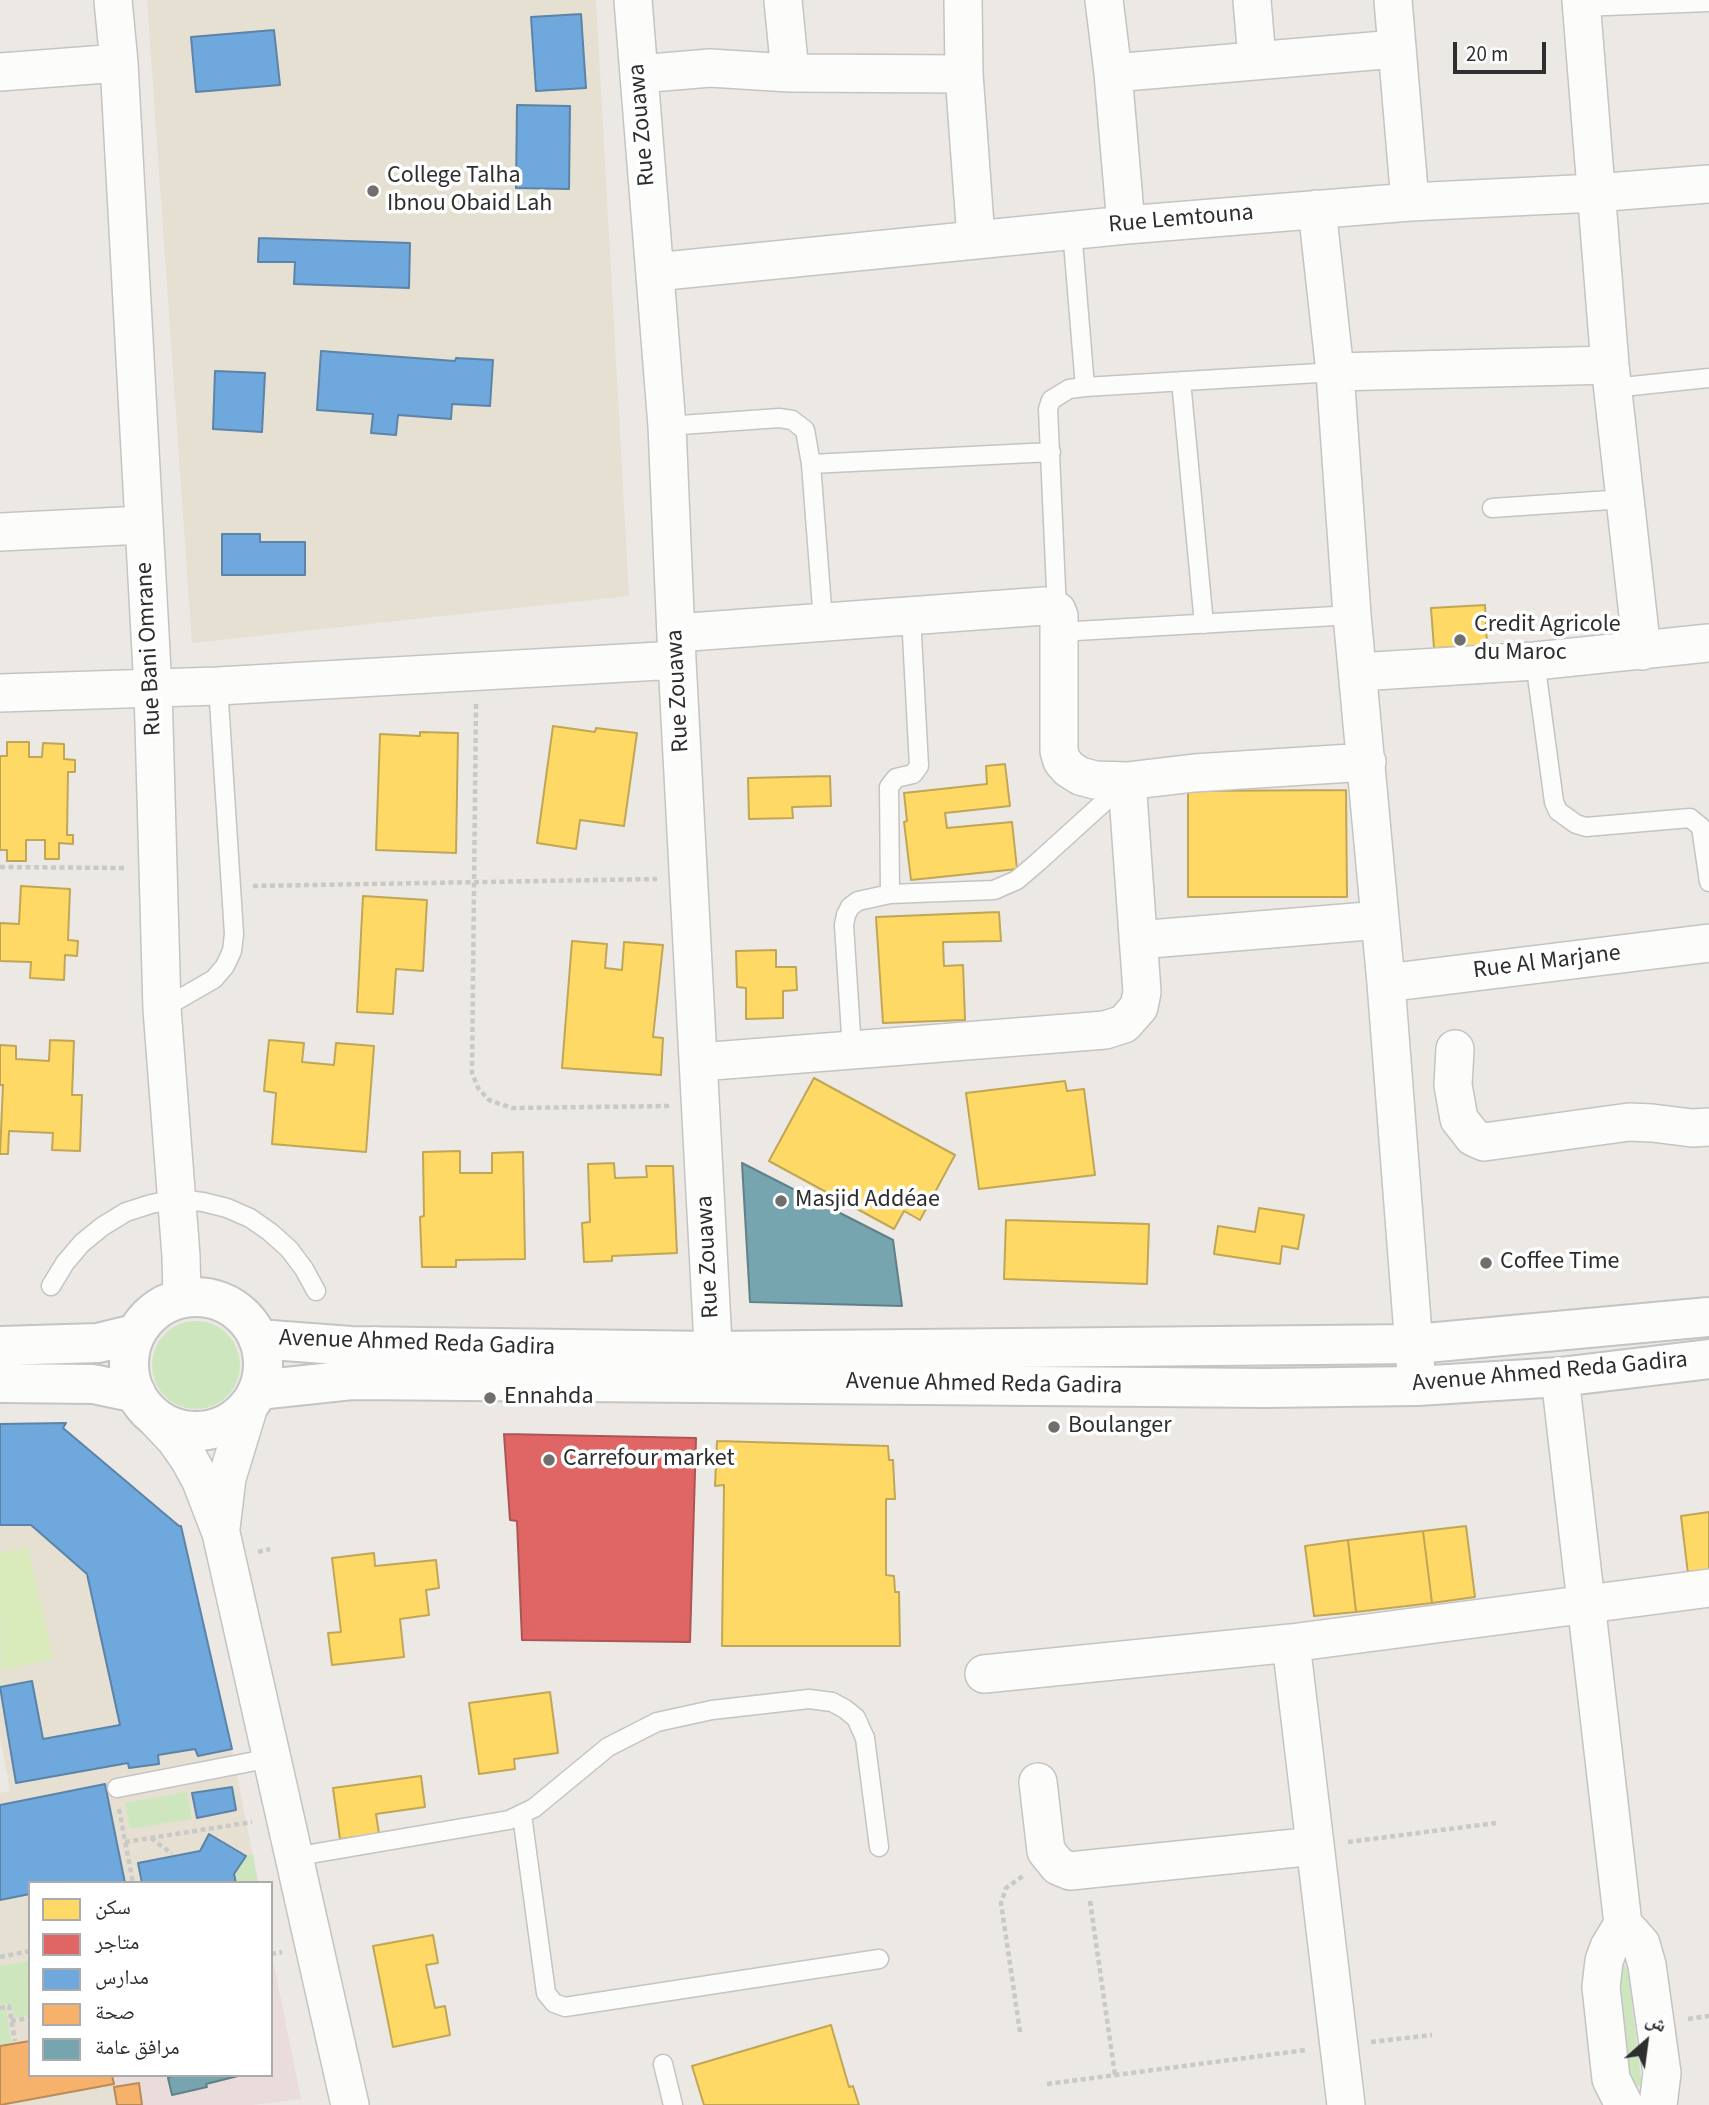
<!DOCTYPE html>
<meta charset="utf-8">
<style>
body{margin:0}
#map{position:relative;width:1709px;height:2105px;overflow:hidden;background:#ece8e4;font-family:"Source Sans 3","Noto Naskh Arabic",sans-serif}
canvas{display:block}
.legend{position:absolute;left:28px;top:1881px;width:245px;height:196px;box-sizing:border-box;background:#fff;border:2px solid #ababab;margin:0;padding:9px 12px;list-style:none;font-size:21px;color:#2e2e2e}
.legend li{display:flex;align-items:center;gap:14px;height:35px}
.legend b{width:35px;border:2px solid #ababab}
.north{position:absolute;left:1611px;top:2007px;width:70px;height:70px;-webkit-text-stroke:5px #fff;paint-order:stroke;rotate:28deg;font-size:19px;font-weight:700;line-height:28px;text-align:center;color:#2e2e2e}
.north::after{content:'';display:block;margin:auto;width:24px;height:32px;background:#2e2e2e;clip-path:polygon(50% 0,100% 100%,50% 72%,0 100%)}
.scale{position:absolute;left:1453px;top:42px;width:93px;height:32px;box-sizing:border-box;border:4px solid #2e2e2e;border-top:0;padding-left:9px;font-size:21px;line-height:24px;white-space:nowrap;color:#2e2e2e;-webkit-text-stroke:5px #fff;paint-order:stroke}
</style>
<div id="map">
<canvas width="1709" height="2105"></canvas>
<ul class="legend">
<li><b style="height:19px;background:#ffd966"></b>سكن</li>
<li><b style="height:19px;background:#e06666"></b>متاجر</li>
<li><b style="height:19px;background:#6fa8dc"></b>مدارس</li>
<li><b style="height:19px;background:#f6b26b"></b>صحة</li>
<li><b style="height:19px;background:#76a5af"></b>مرافق عامة</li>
</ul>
<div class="north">ش</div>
<div class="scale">20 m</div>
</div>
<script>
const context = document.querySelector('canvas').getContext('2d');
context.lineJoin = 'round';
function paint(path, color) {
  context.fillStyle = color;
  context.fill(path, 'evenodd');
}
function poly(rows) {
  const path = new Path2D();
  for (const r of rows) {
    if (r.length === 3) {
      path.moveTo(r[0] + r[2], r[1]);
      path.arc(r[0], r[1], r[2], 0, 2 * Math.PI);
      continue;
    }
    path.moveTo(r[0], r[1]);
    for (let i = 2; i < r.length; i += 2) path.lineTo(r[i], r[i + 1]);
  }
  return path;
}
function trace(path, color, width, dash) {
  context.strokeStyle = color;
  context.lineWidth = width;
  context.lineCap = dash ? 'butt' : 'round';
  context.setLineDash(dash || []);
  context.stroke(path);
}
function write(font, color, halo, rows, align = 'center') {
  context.font = font + ' "Source Sans 3",sans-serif';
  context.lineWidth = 7;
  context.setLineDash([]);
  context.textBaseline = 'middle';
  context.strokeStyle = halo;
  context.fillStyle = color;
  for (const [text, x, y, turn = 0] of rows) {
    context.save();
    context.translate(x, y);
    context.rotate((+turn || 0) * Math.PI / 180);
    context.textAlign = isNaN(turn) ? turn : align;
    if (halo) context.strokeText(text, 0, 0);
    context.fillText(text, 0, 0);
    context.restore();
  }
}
paint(poly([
 [147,0,596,0,629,596,192,643],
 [66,1423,63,1428,178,1526,181,1526,232,1749,258,1883,30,1883,30,2075,112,2075,117,2105,0,2105,0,1793,10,1791,0,1738,0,1424]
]), '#e6e0d3');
paint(poly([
 [274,1965,301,2099,252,2105,117,2105,112,2075,271,2075,271,1966]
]), '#e9dcdb');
paint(poly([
 [196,1365,44],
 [187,1792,192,1819,130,1829,125,1803],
 [253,1854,258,1883,236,1883,234,1874,246,1856],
 [30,1961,30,1969,28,1970,30,2015,14,2018,11,2003,0,2005,0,1966],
 [1620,1962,1625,1965,1628,1970,1642,2086,1635,2086,1627,2076,1615,1964],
 [6,2009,12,2044,0,2046,0,2010]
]), '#cee6be');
paint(poly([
 [28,1547,53,1659,1,1670,0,1553]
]), '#d9eabb');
const homes = poly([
 [1485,605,1487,646,1434,648,1431,608,1485,605],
 [553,726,595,732,596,728,637,733,624,826,580,820,576,849,537,843,553,726],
 [420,732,458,733,456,853,376,850,380,734,420,736,420,732],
 [7,742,29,742,29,757,42,757,43,743,64,744,64,759,75,760,75,772,68,772,67,835,73,835,73,844,59,843,59,859,45,859,45,840,26,840,26,861,7,861,7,850,0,850,0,756,7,756,7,742],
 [1005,764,1010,806,945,813,947,828,1012,822,1017,869,911,880,904,822,907,821,904,793,987,784,986,766,1005,764],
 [830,776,831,806,792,807,793,818,749,819,748,778,830,776],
 [1346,790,1347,897,1188,897,1188,791,1346,790],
 [21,886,70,889,68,940,78,941,77,956,65,955,64,980,30,978,31,962,0,961,0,923,19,924,21,886],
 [363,896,427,900,423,971,396,969,393,1014,357,1012,363,896],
 [999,912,1001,941,943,942,944,966,963,965,965,1020,883,1023,876,917,999,912],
 [572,941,607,944,605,968,622,970,624,942,663,945,653,1037,663,1038,661,1075,562,1068,572,941],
 [776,950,776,967,796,967,797,990,783,991,783,1018,746,1019,746,988,737,987,736,951,776,950],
 [50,1040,74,1041,72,1095,82,1095,80,1151,52,1150,53,1133,9,1131,8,1154,0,1154,3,1085,0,1085,0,1045,16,1046,16,1059,49,1061,50,1040],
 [269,1040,304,1043,302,1062,334,1065,336,1043,374,1046,366,1152,272,1144,276,1093,264,1091,269,1040],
 [814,1078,955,1155,920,1220,904,1211,894,1229,769,1161,814,1078],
 [1065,1081,1067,1091,1084,1089,1095,1175,979,1189,966,1093,1065,1081],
 [460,1151,460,1173,492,1173,492,1153,523,1152,525,1259,456,1260,456,1267,422,1267,420,1217,424,1216,423,1152,460,1151],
 [614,1163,615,1178,647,1177,646,1166,673,1166,677,1253,612,1256,612,1261,584,1262,582,1223,590,1222,588,1164,614,1163],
 [1259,1208,1304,1215,1298,1249,1282,1246,1280,1264,1214,1254,1218,1226,1255,1232,1259,1208],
 [1006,1220,1149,1224,1147,1284,1004,1279,1006,1220],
 [717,1441,888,1446,889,1460,893,1460,895,1499,886,1499,886,1575,894,1576,895,1592,899,1592,900,1646,722,1646,724,1485,715,1486,717,1441],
 [1709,1512,1709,1572,1688,1574,1681,1516,1709,1512],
 [1466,1526,1475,1597,1432,1603,1423,1531,1466,1526],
 [1423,1531,1432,1603,1356,1612,1348,1540,1423,1531],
 [1348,1540,1356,1612,1314,1616,1305,1546,1348,1540],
 [374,1553,375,1566,436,1560,439,1588,426,1590,429,1615,400,1619,404,1657,332,1665,328,1633,341,1632,332,1558,374,1553],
 [550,1692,558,1753,514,1759,515,1769,479,1774,469,1703,550,1692],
 [421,1776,425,1807,376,1814,379,1834,340,1839,333,1788,421,1776],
 [433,1935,438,1963,426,1965,435,2008,445,2006,450,2035,393,2047,373,1946,433,1935],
 [831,2025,849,2087,853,2086,859,2105,704,2105,692,2066,831,2025]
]);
paint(homes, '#ffd966');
trace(homes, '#c0a655', 2);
const shops = poly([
 [504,1434,696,1438,690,1642,522,1640,517,1521,510,1520,504,1434]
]);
paint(shops, '#e06666');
trace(shops, '#ab5555', 2);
const schools = poly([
 [581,14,586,88,536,91,531,17,581,14],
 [274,30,280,85,196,92,191,37,274,30],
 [517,105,570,106,569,189,516,188,517,105],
 [259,238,410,243,409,288,294,284,295,262,258,262,259,238],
 [321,351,455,361,456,358,493,360,490,406,452,404,451,419,398,415,396,435,371,433,373,414,317,410,321,351],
 [215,371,265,373,262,432,213,429,215,371],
 [222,534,260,534,260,542,305,542,305,575,222,575,222,534],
 [66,1423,63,1428,179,1526,181,1526,232,1749,198,1756,195,1749,158,1755,159,1764,129,1768,128,1763,16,1783,0,1687,32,1681,43,1739,120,1725,87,1574,31,1525,0,1525,0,1424,66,1423],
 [105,1784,125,1883,30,1883,30,1894,0,1900,0,1805,105,1784],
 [232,1787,236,1810,197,1818,192,1793,232,1787],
 [209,1834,246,1856,234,1874,236,1883,142,1883,138,1863,200,1851,209,1834]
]);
paint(schools, '#6fa8dc');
trace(schools, '#5c83a8', 2);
const health = poly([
 [30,2041,30,2075,112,2075,114,2084,0,2105,0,2046,30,2041],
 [139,2083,142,2105,117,2105,114,2087,139,2083]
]);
paint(health, '#f6b26b');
trace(health, '#ba8a59', 2);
const public = poly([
 [742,1163,893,1240,902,1306,750,1302,742,1163],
 [174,2075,242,2075,206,2084,207,2087,172,2095,168,2078,174,2075]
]);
paint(public, '#76a5af');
trace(public, '#608188', 2);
const service = poly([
 [1581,7,1709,2],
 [1072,230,1085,387],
 [1181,381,1204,624],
 [1613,388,1709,378],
 [667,426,779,418,792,420,805,430,811,464,823,621],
 [811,464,1051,452],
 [1492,508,1625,499],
 [1057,611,1048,409,1051,400,1069,389,1085,387,1335,372],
 [1059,632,1352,615],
 [1535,661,1554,802,1558,811,1576,824,1586,827,1690,818,1701,827,1709,882],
 [890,894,994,890,1017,880,1038,862,1124,784],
 [162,1009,214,979,225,966,232,951,234,934,218,686],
 [852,1050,844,925,846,915,850,907,858,901,890,894,889,787,896,778,913,774,919,766,911,616],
 [51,1286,65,1263,82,1243,103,1226,126,1212,151,1204,177,1199,203,1202,227,1208,250,1218,270,1232,289,1249,304,1269,316,1291],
 [117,1788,271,1758],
 [522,1815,546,1993,554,2003,565,2007,879,1959],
 [293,1857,509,1820,534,1808,608,1747,657,1722,712,1710,809,1699,832,1702,845,1709,856,1718,865,1738,879,1847],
 [663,2064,673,2105]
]);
const minor = poly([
 [113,0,119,63,153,689,162,1009,181,1256,182,1298],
 [633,0,667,426,677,660,715,1382],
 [783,0,790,73],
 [963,0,964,74,976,239],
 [1104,0,1113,73,1126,225],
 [1252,0,1257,60],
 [1393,0,1410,202],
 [1581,0,1610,365,1642,651],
 [0,72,119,63],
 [1113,73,1396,49],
 [639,74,710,68,790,73,964,74],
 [1317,209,1335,372,1352,615,1386,983,1417,1386],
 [655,272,1126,225,1410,202,1595,193,1709,184],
 [1335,372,1610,365],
 [0,532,143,525],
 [676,633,1044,606,1057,611,1059,616,1059,751,1062,761,1069,769,1080,776,1095,780,1127,781,1194,773,1367,762],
 [1358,672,1535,661,1709,643],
 [0,693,218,686,677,660],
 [1138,940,1380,920],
 [1386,983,1709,943],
 [1455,1049,1453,1085,1459,1119,1473,1137,1484,1142,1629,1122,1652,1123,1692,1128,1709,1127],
 [700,1062,1105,1030,1124,1024,1139,1007,1142,992,1127,781],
 [1560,1377,1623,1924,1641,1944,1647,1965,1662,2073,1658,2105],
 [157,1420,175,1439,189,1459,201,1481,221,1533,350,2105],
 [221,1528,227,1478,249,1406],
 [1291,1643,1346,2105],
 [984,1674,1291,1643,1709,1588],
 [1038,1782,1046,1851,1058,1866,1070,1871,1315,1846],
 [1623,1924,1609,1947,1604,1961,1601,1987,1611,2079,1624,2105]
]);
const secondary = poly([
 [196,1364,67],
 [258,1339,351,1346,713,1351,1415,1344,1709,1317],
 [0,1346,98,1343,135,1334],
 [0,1383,93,1384,136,1393],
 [258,1390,352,1380,1265,1388,1417,1386,1560,1377,1709,1359]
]);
trace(service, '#c5c4c5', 21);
trace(minor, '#c5c4c5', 40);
trace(secondary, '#c5c4c5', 42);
trace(poly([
 [476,704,472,1073,478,1088,489,1100,512,1108,669,1106],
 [0,867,126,868],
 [253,886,657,879],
 [258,1552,270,1549],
 [119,1809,133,1883],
 [151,1838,172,1854],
 [125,1842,252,1822],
 [1348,1842,1496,1823],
 [1090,1901,1115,2075],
 [271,1954,282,1952],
 [0,1957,30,1951],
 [0,2008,9,2006,15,2041],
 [1688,2019,1709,2016],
 [11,2021,30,2018],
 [1020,2032,1001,1903,1006,1888,1023,1876],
 [1371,2042,1432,2035],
 [1047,2084,1306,2050]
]), '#c9c9c8', 4.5, [5, 3.5]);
trace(service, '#fcfcfb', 18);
trace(minor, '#fcfcfb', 37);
trace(secondary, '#fcfcfb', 38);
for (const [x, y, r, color] of [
 [373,191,7,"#706f6e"],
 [1460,640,7,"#706f6e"],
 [781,1201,7,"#706f6e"],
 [1486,1263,7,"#706f6e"],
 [490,1398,7,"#706f6e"],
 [1054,1427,7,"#706f6e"],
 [549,1460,7,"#706f6e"]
]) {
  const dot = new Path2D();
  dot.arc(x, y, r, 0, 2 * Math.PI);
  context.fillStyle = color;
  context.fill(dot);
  trace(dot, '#fff', 2.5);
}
write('24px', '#2e2e2e', '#fff', [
 ["Rue Zouawa",643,125,-95],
 ["Rue Lemtouna",1181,220,-5],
 ["Rue Bani Omrane",150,649,-93],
 ["Rue Zouawa",679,691,-93],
 ["Rue Al Marjane",1547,963,-7],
 ["Rue Zouawa",709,1257,-93],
 ["Avenue Ahmed Reda Gadira",417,1344,2],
 ["Avenue Ahmed Reda Gadira",1550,1373,-5],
 ["Avenue Ahmed Reda Gadira",984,1385,1]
]);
write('24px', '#2e2e2e', '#fff', [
 ["College Talha",387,177],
 ["Ibnou Obaid Lah",387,205],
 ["Credit Agricole",1474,626],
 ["du Maroc",1474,654],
 ["Masjid Addéae",795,1201],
 ["Coffee Time",1500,1263],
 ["Ennahda",504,1398],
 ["Boulanger",1068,1427],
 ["Carrefour market",563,1460]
], 'left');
</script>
